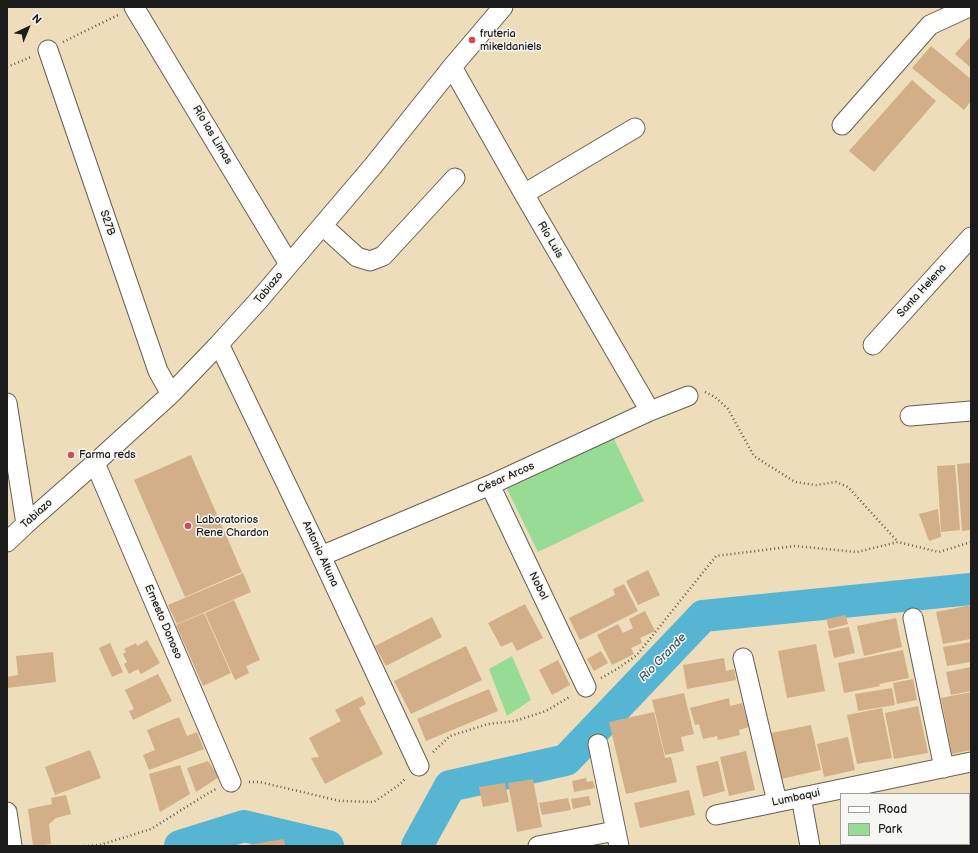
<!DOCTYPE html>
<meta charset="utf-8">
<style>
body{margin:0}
#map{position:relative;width:978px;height:853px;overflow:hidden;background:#edddba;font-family:"Balsamiq Sans",sans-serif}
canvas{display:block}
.frame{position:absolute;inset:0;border:8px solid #1c1c1c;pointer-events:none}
.legend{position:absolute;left:840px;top:793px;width:130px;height:52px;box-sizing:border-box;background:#f6f6f2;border:1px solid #9f9f9c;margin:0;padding:5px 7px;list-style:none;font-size:12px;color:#1c1c1c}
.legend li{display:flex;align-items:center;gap:8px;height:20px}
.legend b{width:20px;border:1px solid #9f9f9c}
.north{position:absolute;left:8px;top:8px;width:40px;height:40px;-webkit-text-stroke:3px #f6f6f2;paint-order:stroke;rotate:44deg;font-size:11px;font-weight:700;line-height:16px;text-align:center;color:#1c1c1c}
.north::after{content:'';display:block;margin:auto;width:14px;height:18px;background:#1c1c1c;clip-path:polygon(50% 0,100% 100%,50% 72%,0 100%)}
</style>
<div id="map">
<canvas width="978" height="853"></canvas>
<div class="frame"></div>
<ul class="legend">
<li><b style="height:5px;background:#fff"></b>Road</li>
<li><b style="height:11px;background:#97dc95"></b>Park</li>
</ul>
<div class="north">N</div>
</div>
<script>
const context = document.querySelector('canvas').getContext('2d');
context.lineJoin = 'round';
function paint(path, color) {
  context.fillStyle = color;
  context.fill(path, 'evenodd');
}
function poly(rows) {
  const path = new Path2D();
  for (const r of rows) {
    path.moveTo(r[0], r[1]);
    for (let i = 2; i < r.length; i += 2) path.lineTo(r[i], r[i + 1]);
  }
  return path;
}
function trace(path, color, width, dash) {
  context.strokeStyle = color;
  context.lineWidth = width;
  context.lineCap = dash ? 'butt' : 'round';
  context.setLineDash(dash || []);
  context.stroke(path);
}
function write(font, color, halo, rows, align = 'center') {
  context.font = font + ' "Balsamiq Sans",sans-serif';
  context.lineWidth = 3;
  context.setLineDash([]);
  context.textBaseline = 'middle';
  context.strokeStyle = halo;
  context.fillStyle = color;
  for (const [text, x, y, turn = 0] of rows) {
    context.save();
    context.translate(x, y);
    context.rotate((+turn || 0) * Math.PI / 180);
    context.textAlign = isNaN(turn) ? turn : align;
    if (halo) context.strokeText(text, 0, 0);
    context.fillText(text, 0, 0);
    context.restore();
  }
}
paint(poly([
 [613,437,644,501,538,552,507,489],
 [512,656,531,700,507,716,489,669]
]), '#97dc95');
trace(poly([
 [180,846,244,826,328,846],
 [417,846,450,786,566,760,703,616,971,589]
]), '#55b5d3', 32);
paint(poly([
 [971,36,971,68,955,54],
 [931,46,971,79,971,101,964,110,912,68],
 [912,80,936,101,874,172,849,151],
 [191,455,242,572,185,597,134,480],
 [971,463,971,530,962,531,957,464],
 [955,465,960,530,941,532,937,466],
 [938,509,941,537,929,541,919,514],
 [648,570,660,595,638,605,626,581],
 [243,573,251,592,177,624,168,605],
 [624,584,638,611,580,640,569,618,615,595,613,589],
 [234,600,260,660,246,666,249,673,235,680,205,613],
 [525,604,543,638,517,651,512,642,501,647,488,623],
 [971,605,971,639,943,644,936,612],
 [645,611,655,631,640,638,642,643,631,648,634,654,612,665,597,635,618,624,623,633,633,628,629,619],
 [204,613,231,673,203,686,176,625],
 [846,615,848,624,829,629,826,619],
 [432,617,442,637,386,666,375,646],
 [896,618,902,647,864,656,857,626],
 [849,627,855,653,834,658,828,631],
 [147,640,160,663,141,674,138,669,129,674,124,664,127,662,123,654,126,652,124,649,136,643,137,646],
 [971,642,971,662,947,666,943,647],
 [110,643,123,672,112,677,99,648],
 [816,644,825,691,787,698,778,651],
 [466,646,482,680,411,714,394,681],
 [903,650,909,678,879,684,880,686,844,693,838,663],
 [601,651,608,663,594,671,587,659],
 [53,652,56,682,7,688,7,677,18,675,16,656],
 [724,658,726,671,734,669,736,680,687,689,683,665],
 [558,660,570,685,552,695,539,670],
 [971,667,971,691,951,695,946,672],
 [158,674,172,701,133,720,129,711,134,709,125,690],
 [913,679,917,700,897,704,893,683],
 [892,688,895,705,858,711,855,694],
 [489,689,498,711,426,741,417,719],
 [971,692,971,750,952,754,941,698],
 [684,693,694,734,681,737,684,751,665,755,652,700],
 [362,696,366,704,359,708,383,754,325,784,311,758,319,757,309,738,341,721,335,710],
 [729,698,730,706,742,703,749,727,739,730,740,735,718,740,717,736,703,739,699,724,695,725,690,708],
 [918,706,928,753,894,759,885,713],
 [882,708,892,758,857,764,847,715],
 [654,712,665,758,671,757,677,782,626,794,609,722],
 [179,717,187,736,197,732,204,749,149,770,143,755,155,750,147,730],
 [811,725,821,770,781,779,771,733],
 [848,737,855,770,824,777,817,744],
 [90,750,101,778,55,795,45,767],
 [746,751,755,790,729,796,720,757],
 [208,761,219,777,196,792,187,768],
 [718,761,725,791,703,797,696,766],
 [180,765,190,794,160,812,149,774],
 [586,778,587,782,593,781,595,788,574,792,572,781],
 [533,779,542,827,517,832,508,783],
 [505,783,509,802,483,807,479,787],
 [689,790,695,815,640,828,634,803],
 [66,795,71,814,56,818,49,824,51,844,39,846,33,846,28,809,52,804,51,798],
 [589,796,591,805,573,809,571,799],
 [568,798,571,810,542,815,539,803],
 [284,839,285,846,247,846,247,845]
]), '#d2af88');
const minor = poly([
 [134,7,289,264],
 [48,50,158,371,171,394],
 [452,67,524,194,650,411],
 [842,125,930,25,969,7],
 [524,194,635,128],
 [323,226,357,257,370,261,383,256,455,178],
 [219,344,321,556,419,766],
 [873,345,971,237],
 [7,403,26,524],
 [910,416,971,411],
 [95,463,231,782],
 [490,485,586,687],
 [7,542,26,524,95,463,171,394,219,344,258,301,373,166,452,67,503,7],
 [321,556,490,485,650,411,688,396],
 [913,618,944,768],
 [743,658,777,802],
 [598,744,619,846],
 [801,797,810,846],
 [7,812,12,846],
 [716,815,971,762],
 [905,844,905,846],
 [538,846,615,831]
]);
trace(minor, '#656053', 21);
trace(poly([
 [63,42,118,15],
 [7,67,31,57],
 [705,392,715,397,728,409,754,456,795,482,816,485,836,482,848,487,898,542],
 [601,678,617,669,637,655,716,556,795,546,857,552,898,542,939,552,971,542],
 [433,752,450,736,488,724,515,721,546,711,571,696],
 [249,782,260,782,340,801,374,802,399,785,406,778],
 [84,846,100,845,151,829,207,794,216,789]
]), '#656053', 2.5, [1, 3]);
trace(minor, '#fff', 19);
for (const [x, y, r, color] of [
 [472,40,4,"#d1495b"],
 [71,455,4,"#d1495b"],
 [188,526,4,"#d1495b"]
]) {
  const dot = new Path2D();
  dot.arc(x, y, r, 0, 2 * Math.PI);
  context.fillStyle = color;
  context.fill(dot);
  trace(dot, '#f6f6f2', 1.5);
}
write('11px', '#1c1c1c', '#f6f6f2', [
 ["fruteria",480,34],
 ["mikeldaniels",480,47],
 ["Farma reds",79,455],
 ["Laboratorios",196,520],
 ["Rene Chardon",196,533]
], 'left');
write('11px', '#1c1c1c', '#f6f6f2', [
 ["Río las Limas",212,135,59],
 ["S27B",107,223,71],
 ["Río Luis",550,240,60],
 ["Tabiazo",269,288,-50],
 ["Santa Helena",922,291,-48],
 ["César Arcos",506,478,-24],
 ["Tabiazo",37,514,-42],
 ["Antonio Altuna",320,554,65],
 ["Nobol",538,586,64],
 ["Ernesto Donoso",163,622,67],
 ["Lumbaqui",796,798,-12]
]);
write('italic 12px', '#335965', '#f6f6f2', [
 ["Rio Grande",663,658,-46]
]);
</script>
